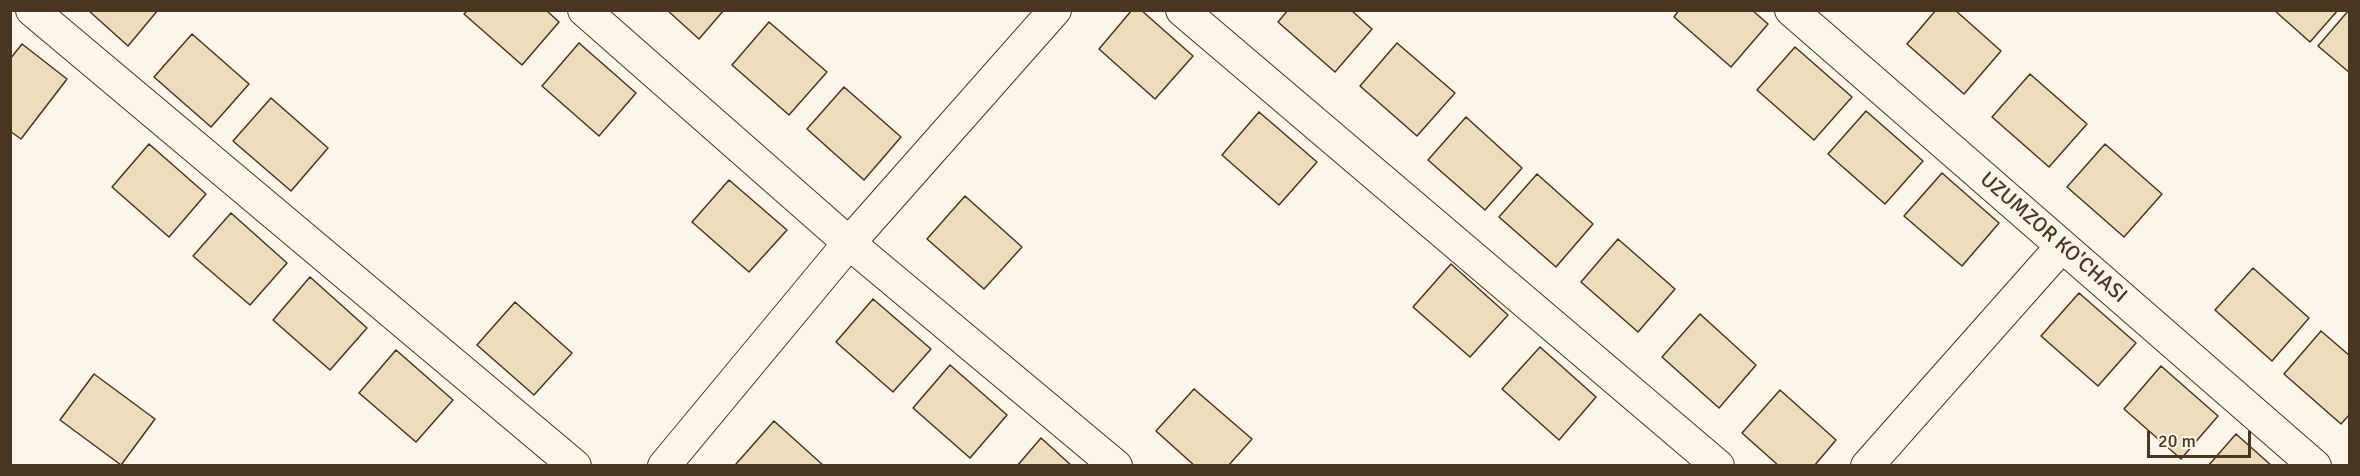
<!DOCTYPE html>
<style>
body{margin:0}
#map{position:relative;width:2360px;height:476px;overflow:hidden;background:#fbf6e9;font-family:Signika,sans-serif}
canvas{display:block}
.frame{position:absolute;inset:0;border:12px solid #4a3520;pointer-events:none}
.scale{position:absolute;left:2147px;top:431px;width:104px;height:27px;box-sizing:border-box;border:3px solid #4a3520;border-top:0;padding-left:8px;font-size:18px;line-height:21px;white-space:nowrap;color:#4a3520;-webkit-text-stroke:4px #fbf6e9;paint-order:stroke}
</style>
<div id="map">
<canvas width="2360" height="476"></canvas>
<div class="frame"></div>
<div class="scale">20 m</div>
</div>
<script>
const context = document.querySelector('canvas').getContext('2d');
context.lineJoin = 'round';
function paint(path, color) {
  context.fillStyle = color;
  context.fill(path, 'evenodd');
}
function poly(rows) {
  const path = new Path2D();
  for (const r of rows) {
    path.moveTo(r[0], r[1]);
    for (let i = 2; i < r.length; i += 2) path.lineTo(r[i], r[i + 1]);
  }
  return path;
}
function trace(path, color, width, dash) {
  context.strokeStyle = color;
  context.lineWidth = width;
  context.lineCap = dash ? 'butt' : 'round';
  context.setLineDash(dash || []);
  context.stroke(path);
}
function write(font, color, halo, rows, align = 'center') {
  context.font = font + ' Signika,sans-serif';
  context.lineWidth = 4.5;
  context.setLineDash([]);
  context.textBaseline = 'middle';
  context.strokeStyle = halo;
  context.fillStyle = color;
  for (const [text, x, y, turn = 0] of rows) {
    context.save();
    context.translate(x, y);
    context.rotate((+turn || 0) * Math.PI / 180);
    context.textAlign = isNaN(turn) ? turn : align;
    if (halo) context.strokeText(text, 0, 0);
    context.fillText(text, 0, 0);
    context.restore();
  }
}
const building = poly([
 [88,10,158,10,128,46,88,10],
 [468,10,546,10,559,22,522,65,464,14,468,10],
 [667,10,724,10,699,39,667,10],
 [1132,10,1141,10,1193,56,1155,99,1099,49,1132,10],
 [1288,10,1351,10,1372,29,1335,72,1278,22,1288,10],
 [1679,10,1752,10,1768,24,1731,67,1674,17,1679,10],
 [1936,10,1955,10,2001,51,1964,94,1907,44,1936,10],
 [2274,10,2338,10,2310,42,2274,10],
 [2349,10,2350,10,2350,73,2318,46,2349,10],
 [769,22,827,72,789,115,732,65,769,22],
 [192,34,249,84,211,127,154,77,192,34],
 [579,43,636,93,599,136,542,86,579,43],
 [1397,43,1455,93,1417,136,1360,86,1397,43],
 [22,44,67,79,21,139,10,131,10,59,22,44],
 [1795,47,1852,97,1814,140,1757,90,1795,47],
 [2030,74,2087,124,2049,167,1992,117,2030,74],
 [844,87,901,137,864,180,807,129,844,87],
 [271,98,328,148,291,191,233,141,271,98],
 [1866,111,1923,161,1885,204,1828,154,1866,111],
 [1259,112,1317,162,1279,205,1222,155,1259,112],
 [1466,117,1522,168,1485,210,1428,160,1466,117],
 [149,144,206,194,169,237,112,187,149,144],
 [2105,144,2162,194,2124,237,2067,187,2105,144],
 [1942,173,1999,223,1962,266,1904,216,1942,173],
 [1537,174,1593,224,1556,267,1499,217,1537,174],
 [729,180,787,230,749,272,692,222,729,180],
 [965,196,1022,247,984,289,927,239,965,196],
 [231,213,287,263,250,305,193,256,231,213],
 [1618,239,1675,289,1638,332,1581,282,1618,239],
 [1451,264,1508,315,1470,357,1413,307,1451,264],
 [2253,268,2309,318,2272,361,2215,310,2253,268],
 [310,277,367,328,330,370,273,320,310,277],
 [2079,293,2136,343,2098,386,2041,336,2079,293],
 [873,299,931,349,893,392,836,342,873,299],
 [515,302,572,353,534,395,477,345,515,302],
 [1700,314,1756,365,1719,408,1662,357,1700,314],
 [2321,331,2350,356,2350,414,2341,424,2284,374,2321,331],
 [1540,347,1596,397,1559,440,1502,389,1540,347],
 [396,350,453,400,416,442,359,393,396,350],
 [950,365,1007,415,970,458,913,408,950,365],
 [2161,366,2218,416,2181,459,2124,409,2161,366],
 [94,374,155,419,121,465,60,420,94,374],
 [1194,389,1252,439,1228,466,1195,466,1156,431,1194,389],
 [1780,390,1836,440,1814,466,1779,466,1742,433,1780,390],
 [774,421,824,466,738,466,736,464,774,421],
 [2236,434,2272,466,2208,466,2236,434],
 [1041,438,1072,466,1017,466,1041,438]
]);
paint(building, '#ecdcbc');
trace(building, '#4a3520', 1.5);
const minor = poly([
 [32,10,575,466],
 [584,10,849,243,1116,466],
 [1182,10,1718,466],
 [1791,10,2315,466],
 [664,466,849,243,1055,10],
 [1867,466,2062,246]
]);
trace(minor, '#4a3520', 34);
trace(minor, '#fbf6e9', 32);
write('21px', '#4a3520', '#fbf6e9', [
 ["UZUMZOR KO'CHASI",2053,238,41]
]);
</script>
